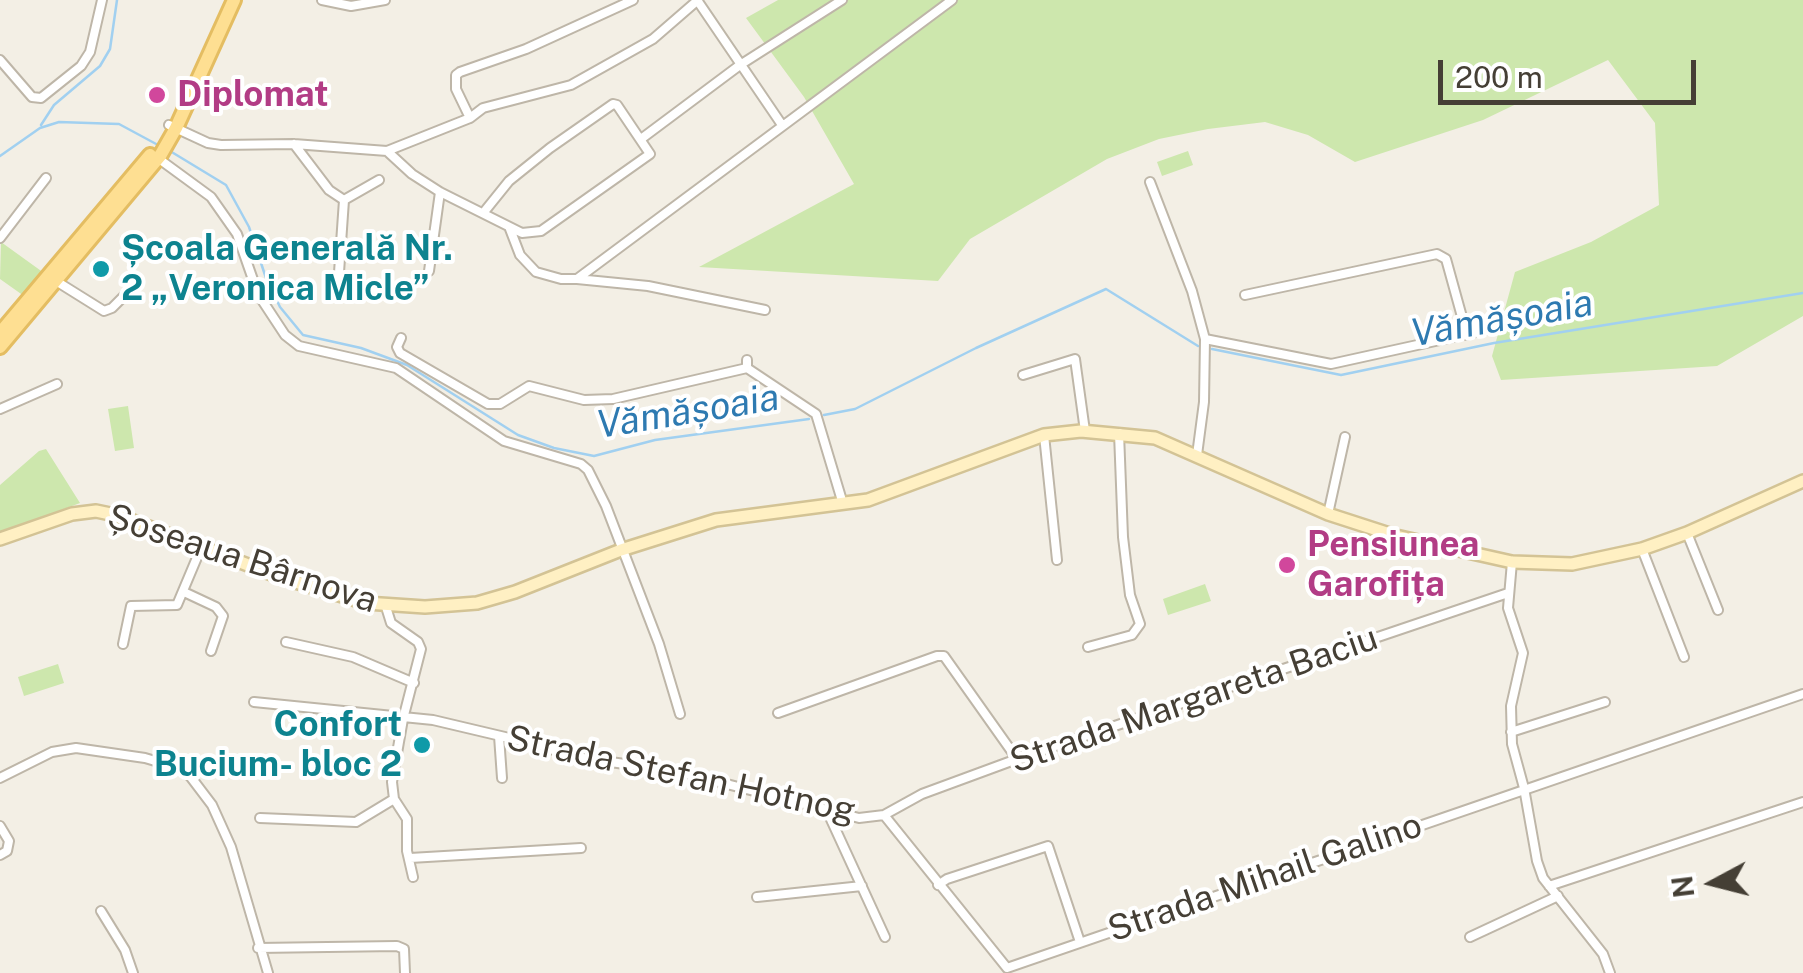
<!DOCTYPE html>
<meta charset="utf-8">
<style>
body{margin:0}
#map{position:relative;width:1803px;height:973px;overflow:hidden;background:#f3efe5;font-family:"Public Sans",sans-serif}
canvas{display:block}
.north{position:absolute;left:1663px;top:833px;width:100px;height:100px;-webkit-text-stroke:8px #fff;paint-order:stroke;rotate:263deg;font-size:28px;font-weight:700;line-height:40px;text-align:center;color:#453f35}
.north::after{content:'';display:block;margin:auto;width:35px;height:45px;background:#453f35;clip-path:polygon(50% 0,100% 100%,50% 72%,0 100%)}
.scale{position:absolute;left:1438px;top:60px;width:258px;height:45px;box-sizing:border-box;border:5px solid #453f35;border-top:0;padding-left:12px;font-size:30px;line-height:35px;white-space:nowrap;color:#453f35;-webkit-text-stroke:8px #fff;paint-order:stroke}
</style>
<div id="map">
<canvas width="1803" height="973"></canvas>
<div class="north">N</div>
<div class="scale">200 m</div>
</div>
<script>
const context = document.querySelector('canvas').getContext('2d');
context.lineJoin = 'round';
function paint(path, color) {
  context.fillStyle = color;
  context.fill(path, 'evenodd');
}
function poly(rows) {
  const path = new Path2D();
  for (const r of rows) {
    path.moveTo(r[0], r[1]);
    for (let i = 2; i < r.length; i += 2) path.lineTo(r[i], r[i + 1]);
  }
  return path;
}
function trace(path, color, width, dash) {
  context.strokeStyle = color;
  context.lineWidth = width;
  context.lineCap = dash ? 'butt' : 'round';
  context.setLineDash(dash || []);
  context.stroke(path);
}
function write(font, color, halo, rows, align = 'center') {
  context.font = font + ' "Public Sans",sans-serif';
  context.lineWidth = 8;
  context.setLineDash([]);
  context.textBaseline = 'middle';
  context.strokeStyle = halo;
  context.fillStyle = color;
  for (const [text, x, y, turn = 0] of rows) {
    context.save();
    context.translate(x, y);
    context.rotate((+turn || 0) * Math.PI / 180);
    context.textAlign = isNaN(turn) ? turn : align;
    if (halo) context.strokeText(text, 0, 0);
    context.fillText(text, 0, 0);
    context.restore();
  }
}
paint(poly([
 [778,0,1803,0,1803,316,1717,366,1501,380,1492,356,1515,272,1591,242,1659,205,1655,123,1608,60,1483,120,1355,162,1308,135,1265,122,1208,129,1159,139,1107,159,970,239,938,281,699,267,854,184,804,97,746,18],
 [1188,151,1193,165,1162,176,1157,162],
 [1,242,44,273,24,296,0,279],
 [128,406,134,448,115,451,108,409],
 [46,449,80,503,0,533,0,485,39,451],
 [1205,584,1211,601,1168,615,1163,599],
 [58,664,64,683,24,696,18,677]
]), '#cde7ad');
trace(poly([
 [41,125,54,105,100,66,110,49,117,0],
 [170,151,226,185,249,227,266,278,280,307,303,335,361,348,407,365,518,435,554,448,594,456,655,440,809,419],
 [0,156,40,128,59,122,119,124,158,145],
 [1212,349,1341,375,1494,343,1803,293],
 [824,415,855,409,976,348,1106,289,1198,346]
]), '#a1d0f0', 2.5);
const minor = poly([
 [322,0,351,6,385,0],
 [697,0,782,125],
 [0,60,32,97,41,98,81,66,90,52,102,0],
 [470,118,456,89,456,75,460,72,526,49,633,0],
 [169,125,208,143,221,145,294,144,387,151,412,174,440,192,522,233,541,231,650,154,617,105,613,104,550,148,509,181,484,212],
 [641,139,740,65,842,0],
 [294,144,329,190,344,200,338,287],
 [387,151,470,118,483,108,571,85,653,39,698,0],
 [155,156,211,197,237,234,258,294,285,335,299,346,396,368,504,441,581,464,588,470,606,506,659,644,680,714],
 [1150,182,1192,291,1205,339,1204,402,1197,455],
 [344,200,379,180],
 [510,229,520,255,536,272,561,279,577,279,952,0],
 [0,238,46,178],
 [429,271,440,192],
 [577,279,648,286,765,310],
 [56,281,104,311,112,308,138,282],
 [1245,295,1437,254,1446,259,1467,335],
 [401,338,397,347,400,353,488,404,500,404,529,386,584,400,613,399,747,368],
 [1205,339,1331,364,1499,327],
 [747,360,747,368,816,414,843,504],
 [1023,375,1075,359,1085,431],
 [0,409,57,384],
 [1044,435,1057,560],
 [1328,514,1345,437],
 [1687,533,1718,610],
 [1642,549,1684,657],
 [1512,562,1508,608,1523,653,1511,706,1512,744,1524,788,1537,861,1543,878,1603,954,1610,973],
 [184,592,216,607,223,616,211,651],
 [386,607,391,623,418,642,421,649,403,719,392,782,394,799,407,819,407,851,413,877],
 [286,642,353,657,414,683],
 [123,644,131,606,177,605,201,548],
 [1088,647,1132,635,1140,624,1130,595,1123,537,1119,433],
 [254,702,433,720,543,746,569,756,680,772,859,818,884,815,1007,968,1803,694],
 [778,713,937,656,944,656,1017,759],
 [1511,732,1605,702],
 [499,736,502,778],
 [0,778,52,752,76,748,145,758,172,766,190,776,212,805,231,847,268,973],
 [829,809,828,813,885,937],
 [884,815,922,794,1017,759,1508,593],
 [260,818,356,822,394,799],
 [0,826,9,841,7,851,0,855],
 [410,858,581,848],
 [938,885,947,879,1048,846,1080,942],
 [1549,886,1803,802],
 [757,897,862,886],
 [101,911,125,950,133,973],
 [1470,937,1558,896],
 [258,948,397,946,404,949,405,973]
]);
const secondary = poly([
 [0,539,72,514,96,511,120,516,282,578,366,603,425,607,477,603,515,592,621,550,716,520,868,500,1044,435,1081,431,1155,438,1328,514,1396,536,1512,562,1572,564,1642,549,1687,533,1803,481]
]);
const primary = poly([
 [0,333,150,155],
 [0,347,160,156,176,128,234,0]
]);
trace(minor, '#beb6a8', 12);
trace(secondary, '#d3c395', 16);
trace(primary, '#e4bd62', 18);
trace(minor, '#fff', 8);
trace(secondary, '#fff0c3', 11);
trace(primary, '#fedf92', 12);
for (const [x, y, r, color] of [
 [157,95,10,"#d1479c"],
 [101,269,10,"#0f9aa8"],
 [1287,565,10,"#d1479c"],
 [422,745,10,"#0f9aa8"]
]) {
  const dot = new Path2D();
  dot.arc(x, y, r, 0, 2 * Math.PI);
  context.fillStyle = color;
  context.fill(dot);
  trace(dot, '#fff', 4);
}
write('bold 35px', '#b23c85', '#fff', [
 ["Diplomat",177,95],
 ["Pensiunea",1307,545],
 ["Garofița",1307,585]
], 'left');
write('bold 35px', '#0d838f', '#fff', [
 ["Școala Generală Nr.",121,249],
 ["2 „Veronica Micle”",121,289],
 ["Confort",402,725,"right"],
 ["Bucium- bloc 2",402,765,"right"]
], 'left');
write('35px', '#453f35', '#fff', [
 ["Șoseaua Bârnova",242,559,18],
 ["Strada Margareta Baciu",1194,700,-19],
 ["Strada Stefan Hotnog",681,775,12],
 ["Strada Mihail Galino",1265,878,-19]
]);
write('italic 38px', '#2e7ab1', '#fff', [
 ["Vămășoaia",1502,319,-10],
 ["Vămășoaia",688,412,-9]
]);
</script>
